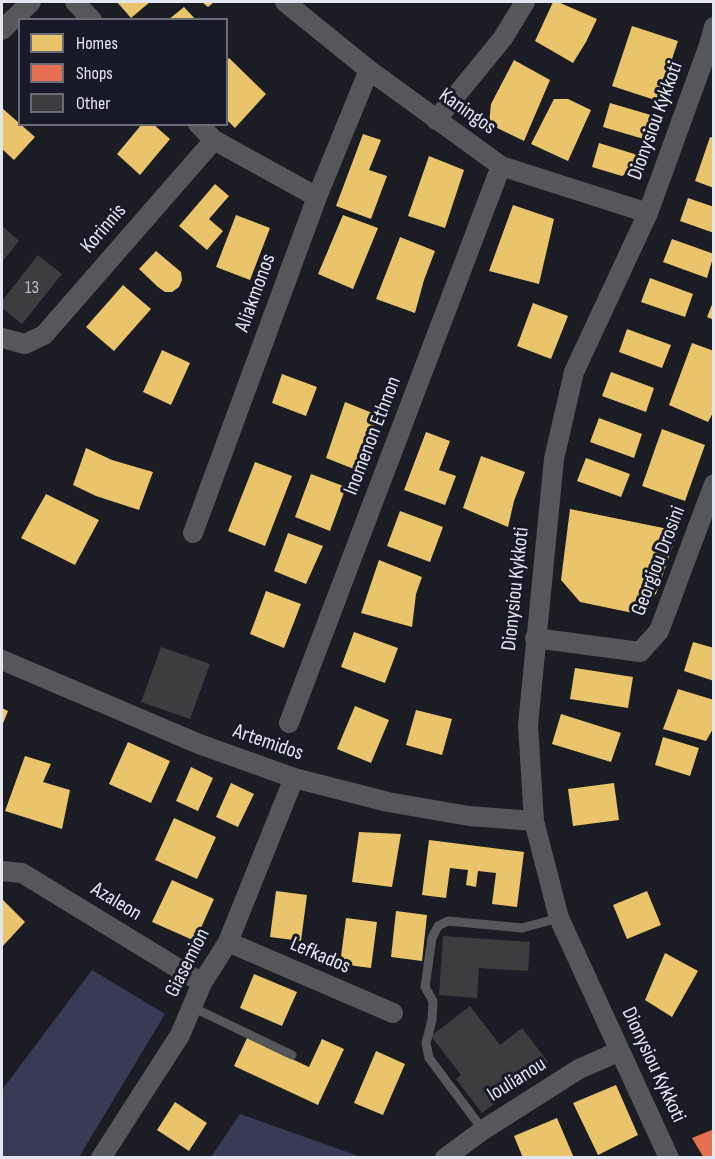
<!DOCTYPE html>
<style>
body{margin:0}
#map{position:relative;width:715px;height:1159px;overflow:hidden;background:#1c1d24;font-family:"Sofia Sans Condensed",sans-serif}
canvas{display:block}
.frame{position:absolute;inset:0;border:3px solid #e4e6ef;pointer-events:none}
.legend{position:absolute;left:18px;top:18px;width:210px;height:108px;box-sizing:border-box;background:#191a27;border:2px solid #6a6c77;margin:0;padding:8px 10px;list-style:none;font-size:18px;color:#e4e6ef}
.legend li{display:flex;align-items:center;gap:12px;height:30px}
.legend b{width:30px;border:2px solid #6a6c77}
</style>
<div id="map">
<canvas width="715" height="1159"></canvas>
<div class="frame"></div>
<ul class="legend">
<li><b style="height:16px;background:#e9c46a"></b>Homes</li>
<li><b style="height:16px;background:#e76f51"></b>Shops</li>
<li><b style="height:16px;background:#3d3c3e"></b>Other</li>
</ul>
</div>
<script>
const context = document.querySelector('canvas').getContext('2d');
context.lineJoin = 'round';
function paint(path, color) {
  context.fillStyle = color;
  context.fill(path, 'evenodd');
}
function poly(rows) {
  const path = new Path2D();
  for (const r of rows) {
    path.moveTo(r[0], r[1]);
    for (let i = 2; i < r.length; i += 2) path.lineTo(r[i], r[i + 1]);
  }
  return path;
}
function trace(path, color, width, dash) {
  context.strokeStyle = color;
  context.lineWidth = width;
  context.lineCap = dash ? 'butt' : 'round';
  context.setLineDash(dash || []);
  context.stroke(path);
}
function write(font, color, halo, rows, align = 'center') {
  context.font = font + ' "Sofia Sans Condensed",sans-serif';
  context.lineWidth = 6;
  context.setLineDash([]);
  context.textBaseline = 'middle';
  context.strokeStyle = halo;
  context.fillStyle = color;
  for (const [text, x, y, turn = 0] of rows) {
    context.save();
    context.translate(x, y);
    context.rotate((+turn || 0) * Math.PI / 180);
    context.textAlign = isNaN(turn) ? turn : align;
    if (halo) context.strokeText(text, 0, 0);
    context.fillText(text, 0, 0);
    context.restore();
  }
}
paint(poly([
 [92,970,165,1014,79,1157,2,1157,2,1090],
 [240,1114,361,1157,211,1157]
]), '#383b56');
paint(poly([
 [117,2,150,2,131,18],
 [202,2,214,2,208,7],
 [553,2,558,2,597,19,586,42,573,63,535,41],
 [184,7,196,20,168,20],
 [632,26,678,41,658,101,612,86],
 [229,58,266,94,235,128,226,119,226,61],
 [514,60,550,80,524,141,489,124,491,104],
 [554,99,568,99,591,110,568,161,531,144],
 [610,103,654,116,647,140,603,127],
 [2,108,35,137,14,160,2,149],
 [142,124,153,124,170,139,140,175,117,154],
 [363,134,381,140,369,170,387,176,371,219,336,206],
 [710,137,714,138,714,188,695,181],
 [599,143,644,157,641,166,622,176,592,167],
 [429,156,464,170,445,228,408,216],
 [215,184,229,196,209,219,223,231,207,250,179,226],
 [688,198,714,207,714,233,680,221],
 [513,205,554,219,539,284,489,271],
 [236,215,270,228,250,280,216,267],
 [343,215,378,228,353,289,318,274],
 [400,237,435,251,424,280,415,313,376,299],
 [672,239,714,254,707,278,663,262],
 [156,251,181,272,182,280,179,287,172,292,165,292,158,287,139,269],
 [650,278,693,294,685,317,641,302],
 [123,285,151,309,114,351,86,327],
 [713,302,714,302,714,320,707,317],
 [533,303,568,316,551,359,517,346],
 [627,329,671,345,662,368,619,352],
 [692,343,714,351,714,411,708,422,669,405],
 [162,350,190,363,171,405,143,392],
 [611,372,654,388,646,412,602,396],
 [282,374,317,387,306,416,272,403],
 [345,402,380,416,359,471,326,458],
 [599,418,642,434,634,458,590,442],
 [662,429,705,445,685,501,642,486],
 [426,432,450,441,439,470,456,476,445,505,404,490],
 [86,448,112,460,153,472,139,510,96,496,73,485],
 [481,456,525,472,514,501,508,527,463,508],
 [586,458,630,474,621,497,577,481],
 [255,462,292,476,265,546,228,531],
 [311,474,346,487,330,531,295,517],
 [46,494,99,520,75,565,21,538],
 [570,509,678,531,656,594,633,613,580,602,561,580],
 [400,511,443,527,430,562,387,546],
 [288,533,323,546,306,584,274,571],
 [379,560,422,577,416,594,412,627,361,613],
 [266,591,301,604,284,648,250,634],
 [354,632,398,648,385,683,341,667],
 [693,642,714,648,714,681,684,671],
 [575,668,633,677,628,708,570,699],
 [678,689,714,700,714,727,706,741,663,729],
 [355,706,389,720,371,763,337,749],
 [2,708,8,711,2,726],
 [416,710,452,719,442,755,406,745],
 [561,714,621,733,611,762,552,744],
 [663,737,699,748,690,776,655,765],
 [128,742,170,761,151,803,109,784],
 [25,756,51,764,43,782,70,790,62,829,5,811],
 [191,767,213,778,198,811,176,801],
 [231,783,254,794,238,827,216,817],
 [614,783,619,820,573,826,568,789],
 [174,818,216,837,197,879,155,860],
 [359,832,401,834,392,887,352,882],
 [429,840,524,852,517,907,492,904,496,873,478,871,476,887,466,885,468,870,450,868,446,898,422,895],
 [172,880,214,899,195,941,152,922],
 [276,891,307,895,301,941,270,937],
 [647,891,661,925,627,939,613,905],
 [2,899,25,922,2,947],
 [396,911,427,915,422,961,391,957],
 [346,918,377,922,371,968,340,964],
 [665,953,698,971,672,1017,645,1000],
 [254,974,297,992,282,1026,240,1008],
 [247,1038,309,1067,322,1039,344,1049,318,1105,234,1066],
 [376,1051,405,1064,383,1115,354,1103],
 [616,1085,638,1135,598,1155,573,1103],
 [175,1102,207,1123,189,1151,157,1130],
 [557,1118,574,1158,523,1158,514,1136]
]), '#e9c46a');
paint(poly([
 [714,1129,714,1158,704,1158,692,1138]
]), '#e76f51');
paint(poly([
 [2,226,19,241,2,262],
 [38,255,62,274,22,324,2,308,2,301],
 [161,647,210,664,190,719,141,702],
 [443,936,530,942,528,971,479,968,477,998,439,995],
 [470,1006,500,1045,522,1028,548,1062,482,1113,456,1079,461,1075,431,1036]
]), '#3d3c3e');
trace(poly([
 [192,1007,292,1055],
 [483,1130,429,1058,426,1043,432,1020,433,1001,425,987,432,938,438,926,448,921,522,928,559,918]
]), '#56575a', 9);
trace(poly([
 [75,2,92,20],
 [285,2,369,70,501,166,648,213],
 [2,30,31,2],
 [436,120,503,38,525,2],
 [198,124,214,140,317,197],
 [2,338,25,344,44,335,214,140],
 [193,533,317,197,369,70],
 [535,638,640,652,659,631,714,484],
 [2,660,199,744,294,778,388,802,469,816,534,821],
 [289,723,501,166],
 [2,871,22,873,202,983],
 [228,942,393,1013],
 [101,1158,180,1035,202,983,228,942,294,778],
 [445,1158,483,1130,579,1069,620,1051],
 [669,1158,559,918,534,821,528,725,554,459,574,372,648,213,709,45,714,27]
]), '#56575a', 20);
write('18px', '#babcc3', null, [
 ["13",32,288]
]);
write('21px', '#e4e6ef', '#191a27', [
 ["Kaningos",467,112,35],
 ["Dionysiou Kykkoti",656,121,-70],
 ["Korinnis",104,229,-49],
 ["Aliakmonos",256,293,-70],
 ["Inomenon Ethnon",373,436,-69],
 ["Georgiou Drosini",659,561,-69],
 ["Dionysiou Kykkoti",516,589,-84],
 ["Artemidos",268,743,19],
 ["Azaleon",116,902,31],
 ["Lefkados",320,956,23],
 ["Giasemion",188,963,-63],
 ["Dionysiou Kykkoti",653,1065,65],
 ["Ioulianou",517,1080,-32]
]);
</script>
